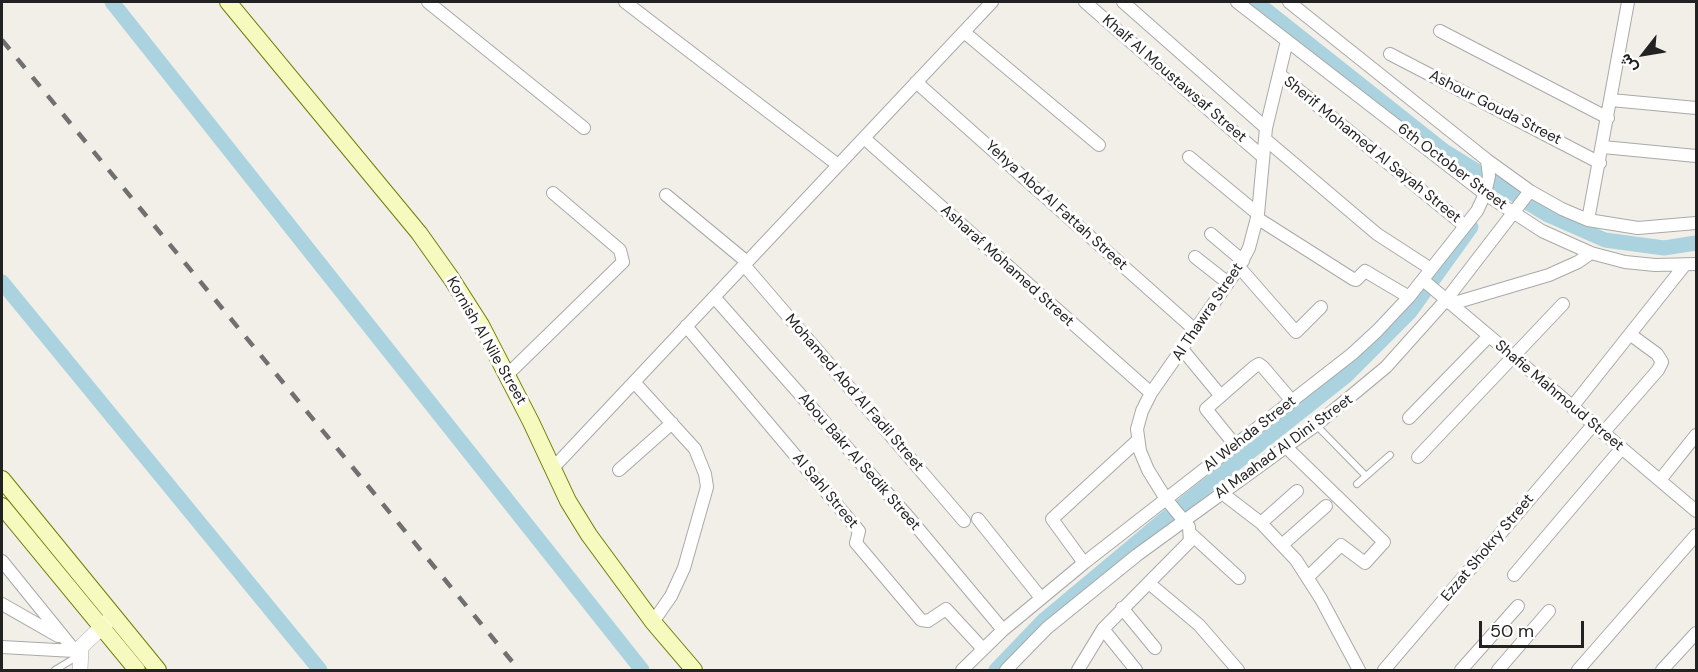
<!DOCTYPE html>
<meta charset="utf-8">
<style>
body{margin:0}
#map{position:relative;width:1698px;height:672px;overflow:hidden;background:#f2efe9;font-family:"DM Sans",Vazirmatn,sans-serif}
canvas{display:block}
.frame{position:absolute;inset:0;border:3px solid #222;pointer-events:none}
.north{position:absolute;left:1614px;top:24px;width:60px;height:60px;-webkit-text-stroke:4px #fff;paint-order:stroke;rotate:239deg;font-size:16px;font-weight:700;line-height:24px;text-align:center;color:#222}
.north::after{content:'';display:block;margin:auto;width:21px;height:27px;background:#222;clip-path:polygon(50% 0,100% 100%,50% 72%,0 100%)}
.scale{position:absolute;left:1479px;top:621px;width:105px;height:27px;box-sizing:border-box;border:3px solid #222;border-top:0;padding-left:8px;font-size:18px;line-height:21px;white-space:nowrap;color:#222;-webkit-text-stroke:4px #fff;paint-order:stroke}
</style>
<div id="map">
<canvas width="1698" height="672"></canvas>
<div class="frame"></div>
<div class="north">ش</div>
<div class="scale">50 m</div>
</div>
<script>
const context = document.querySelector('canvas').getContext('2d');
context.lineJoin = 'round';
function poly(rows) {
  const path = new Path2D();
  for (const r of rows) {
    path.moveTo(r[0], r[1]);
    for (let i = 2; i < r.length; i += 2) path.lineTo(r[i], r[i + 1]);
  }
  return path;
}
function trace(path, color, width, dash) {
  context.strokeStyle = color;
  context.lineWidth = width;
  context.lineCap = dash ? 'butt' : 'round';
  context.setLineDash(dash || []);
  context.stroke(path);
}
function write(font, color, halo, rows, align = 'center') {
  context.font = font + ' "DM Sans",sans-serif';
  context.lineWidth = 6;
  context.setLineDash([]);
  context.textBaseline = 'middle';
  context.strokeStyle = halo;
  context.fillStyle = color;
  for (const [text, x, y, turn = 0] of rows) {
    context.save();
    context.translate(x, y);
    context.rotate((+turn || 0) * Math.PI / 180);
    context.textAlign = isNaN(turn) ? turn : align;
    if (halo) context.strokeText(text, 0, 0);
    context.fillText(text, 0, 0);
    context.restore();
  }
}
trace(poly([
 [112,2,642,670],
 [1256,2,1444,151,1548,215,1605,240,1664,248,1696,243],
 [2,282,320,670],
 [996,670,1044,620,1160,523,1347,375,1410,312,1471,227]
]), '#aad3df', 15);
const service = poly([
 [1316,425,1366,476],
 [1357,484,1390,455],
 [55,670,78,656]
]);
const minor = poly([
 [428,2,584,128],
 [625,2,838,165],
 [1085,2,1263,157],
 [1123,2,1266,128],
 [1237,2,1485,194,1542,231,1591,253,1625,262,1655,265,1696,264],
 [1289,2,1487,160,1530,191,1562,209,1588,220,1638,228,1696,223],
 [1440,31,1608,118],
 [964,32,1099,145],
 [1390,54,1600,163],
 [1279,74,1465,226],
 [916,82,1195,330],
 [1611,100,1696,108],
 [864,138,1151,393],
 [1265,139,1377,234,1431,269],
 [1603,147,1696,156],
 [1189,157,1258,214],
 [666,195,747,262],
 [1257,218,1353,279,1356,280,1365,271,1409,297],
 [1588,220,1628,2],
 [1211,234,1243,261],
 [1195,257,1228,283],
 [744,265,964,521],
 [1239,267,1296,332,1321,307],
 [1423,280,1696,511],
 [714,297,911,520,1003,630],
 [1451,304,1549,275,1578,262,1591,253],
 [686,326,859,531,856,543,921,620,928,621,946,609,983,649],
 [1182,349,1220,395],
 [507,375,623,262,620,250,553,193],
 [634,382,695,449,705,474,707,487,684,568,671,596,653,622],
 [1572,407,1684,266],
 [1409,418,1489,336],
 [1603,433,1658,370,1662,362,1657,354,1631,335],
 [1235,445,1206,409,1254,367,1259,364,1263,367,1292,401],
 [1286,447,1384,542,1365,563,1341,545,1308,577],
 [1418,457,1563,304],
 [553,468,992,2],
 [619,470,672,423],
 [1660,480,1696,435],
 [1222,493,1261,523,1296,560,1321,599,1359,670],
 [978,519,1041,598],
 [1261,523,1297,491],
 [1191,534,1239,578],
 [1283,544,1326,506],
 [2,561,79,656],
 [1084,563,1052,519,1137,441],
 [1514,575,1621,449],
 [1150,584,1199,625,1238,670],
 [2,604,58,636],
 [1122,608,1155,648],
 [1103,629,1136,670],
 [2,647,74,651],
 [962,670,1003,630,1084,563,1352,354,1377,331,1409,297,1477,211,1485,194,1489,176,1487,160],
 [1006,670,1047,628,1137,555,1316,425,1386,367,1446,300,1530,191],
 [1078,670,1103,629,1190,541,1189,527,1166,499,1148,470,1140,451,1137,429,1142,411,1151,393,1239,267,1249,248,1258,214,1266,128,1287,41],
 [1384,670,1593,425],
 [1461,670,1518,606],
 [1498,670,1549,611],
 [1578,670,1696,535],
 [1662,670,1696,633]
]);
const tertiary = poly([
 [80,670,81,647,109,620]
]);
const secondary = poly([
 [228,2,419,233,451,278,481,325,531,422,568,501,589,535,653,622,694,670],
 [2,479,158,670],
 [2,506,137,670]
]);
trace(service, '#a9a9a9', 8);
trace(minor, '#a9a9a9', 14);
trace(tertiary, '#a9a9a9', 16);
trace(secondary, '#707d05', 18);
trace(service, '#fff', 6);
trace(minor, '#fff', 12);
trace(tertiary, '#fff', 15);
trace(secondary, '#f7fabf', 16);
trace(poly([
 [2,40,519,670]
]), '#707070', 4.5, [12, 12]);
write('15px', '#222', '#fff', [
 ["Khalf Al Moustawsaf Street",1174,79,41],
 ["Ashour Gouda Street",1495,108,27],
 ["Sherif Mohamed Al Sayah Street",1372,150,39],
 ["6th October Street",1452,167,37],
 ["Yehya Abd Al Fattah Street",1056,206,42],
 ["Asharaf Mohamed Street",1007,266,42],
 ["Al Thawra Street",1208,312,-56],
 ["Kornish Al Nile Street",486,341,60],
 ["Mohamed Abd Al Fadil Street",854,393,49],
 ["Shafie Mahmoud Street",1559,396,40],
 ["Al Wehda Street",1250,434,-38],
 ["Al Maahad Al Dini Street",1284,447,-36],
 ["Abou Bakr Al Sedik Street",859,462,49],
 ["Al Sahl Street",825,491,50],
 ["Ezzat Shokry Street",1488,548,-50]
]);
</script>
